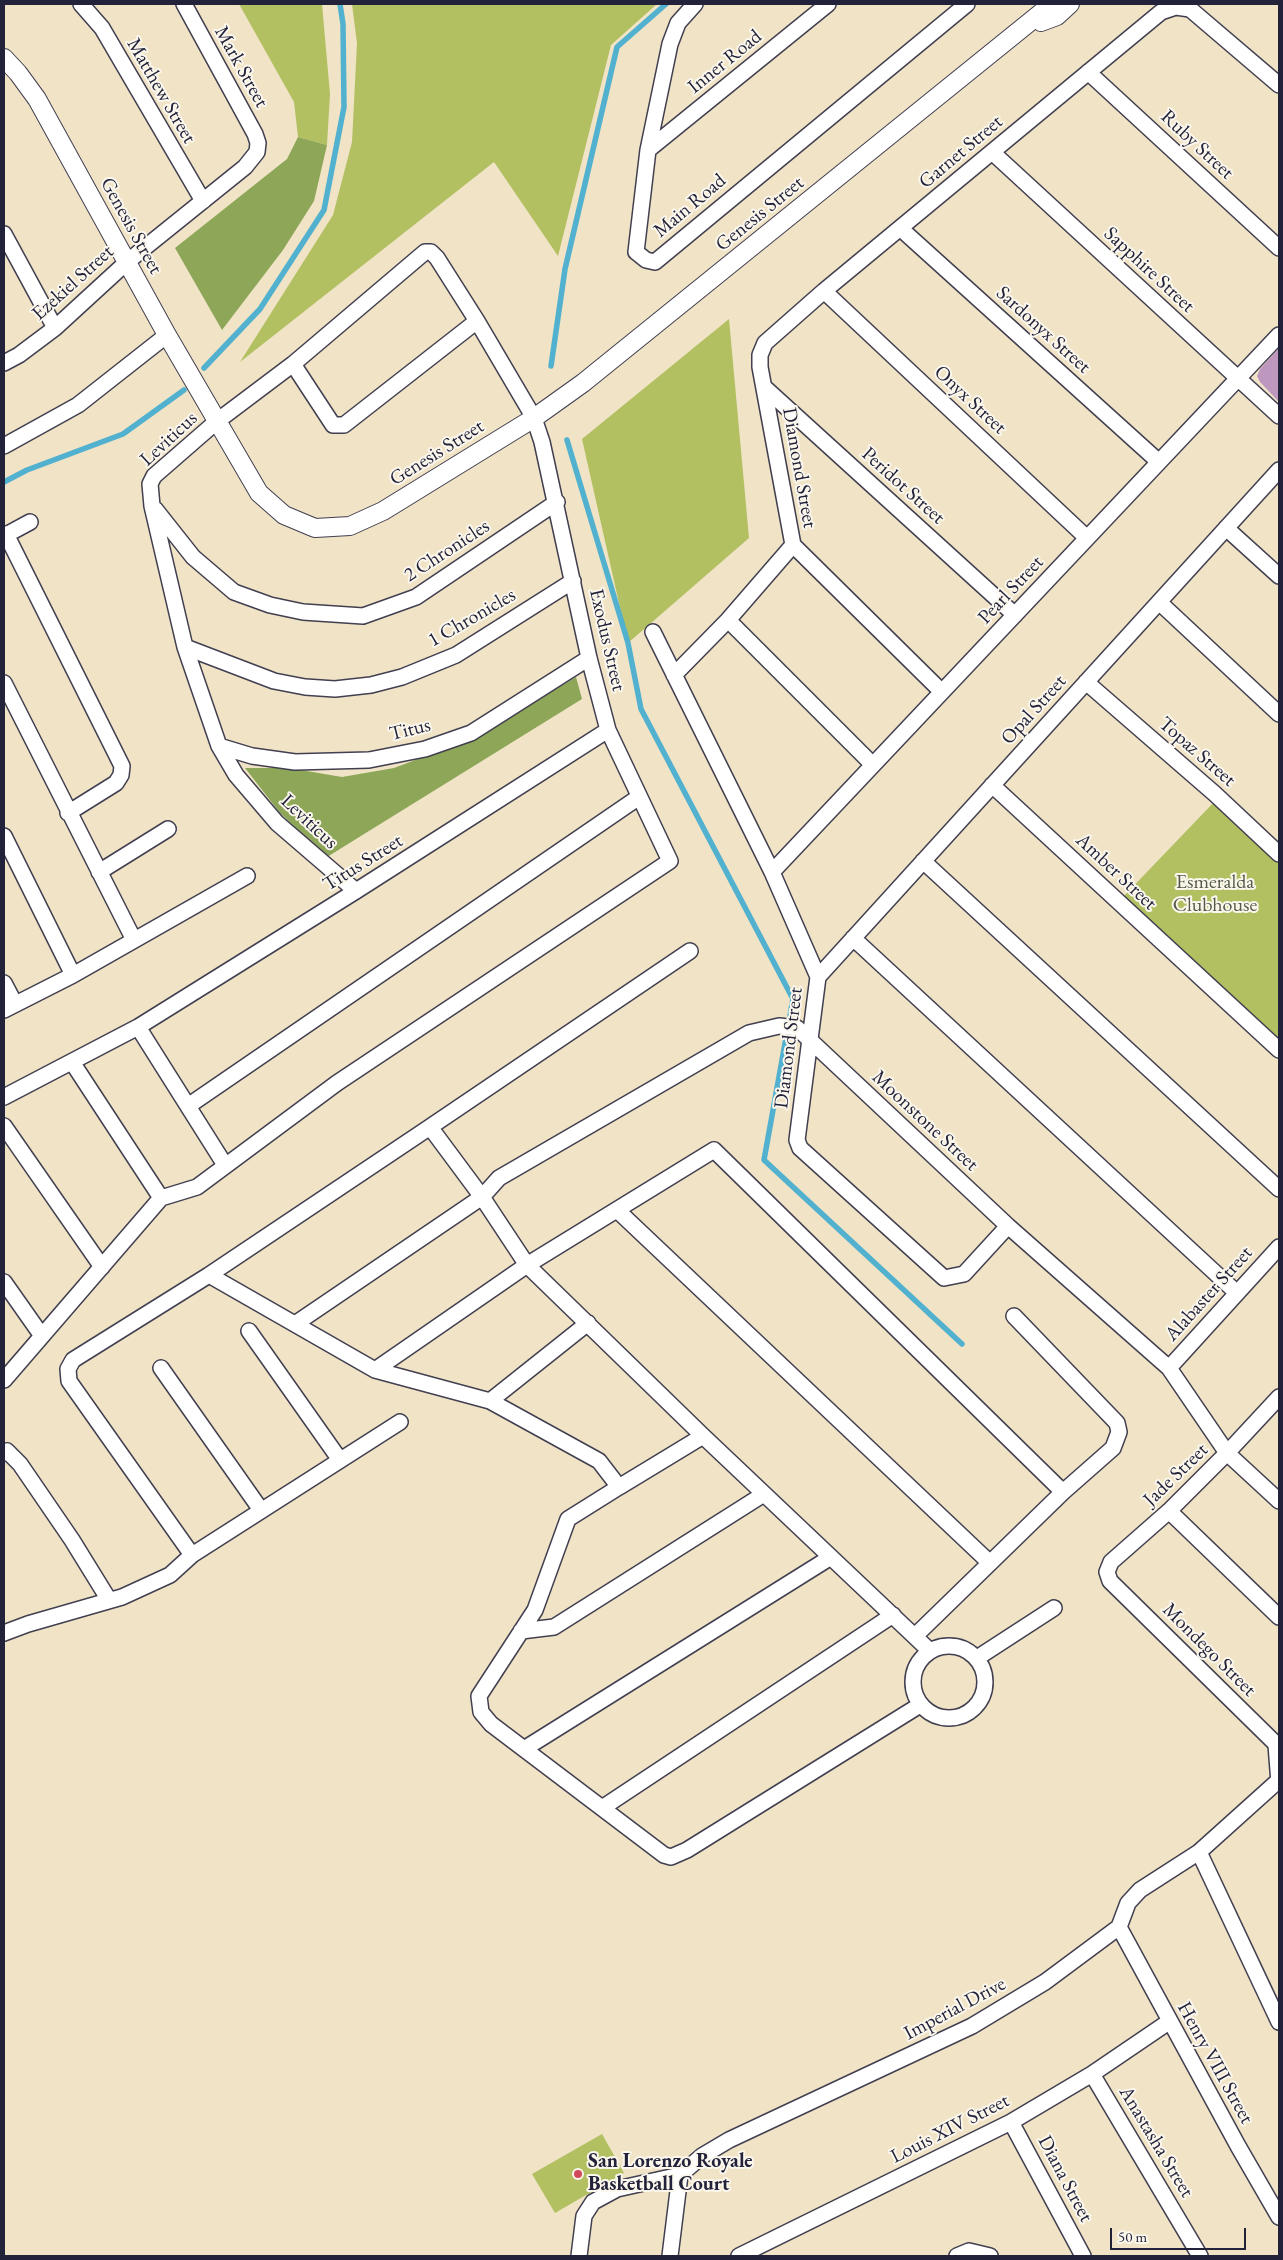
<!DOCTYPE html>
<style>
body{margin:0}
#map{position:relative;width:1283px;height:2260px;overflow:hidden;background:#f0e3c6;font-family:"EB Garamond",serif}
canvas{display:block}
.frame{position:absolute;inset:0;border:5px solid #22223b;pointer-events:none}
.scale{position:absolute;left:1110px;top:2228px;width:136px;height:22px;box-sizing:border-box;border:2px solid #22223b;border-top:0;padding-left:6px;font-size:15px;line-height:18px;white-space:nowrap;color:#22223b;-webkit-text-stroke:4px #fbf7ec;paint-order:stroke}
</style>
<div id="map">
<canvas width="1283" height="2260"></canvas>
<div class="frame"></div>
<div class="scale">50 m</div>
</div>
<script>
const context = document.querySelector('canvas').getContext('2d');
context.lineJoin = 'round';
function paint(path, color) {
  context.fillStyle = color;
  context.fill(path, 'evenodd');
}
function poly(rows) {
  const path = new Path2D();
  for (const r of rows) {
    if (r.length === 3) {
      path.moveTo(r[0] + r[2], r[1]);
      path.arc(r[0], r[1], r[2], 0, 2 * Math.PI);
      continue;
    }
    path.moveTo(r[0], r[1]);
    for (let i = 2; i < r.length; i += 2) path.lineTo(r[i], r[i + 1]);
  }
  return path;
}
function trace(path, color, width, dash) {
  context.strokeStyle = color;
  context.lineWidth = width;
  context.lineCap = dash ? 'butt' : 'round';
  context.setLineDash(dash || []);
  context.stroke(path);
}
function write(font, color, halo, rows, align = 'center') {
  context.font = font + ' "EB Garamond",serif';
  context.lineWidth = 4;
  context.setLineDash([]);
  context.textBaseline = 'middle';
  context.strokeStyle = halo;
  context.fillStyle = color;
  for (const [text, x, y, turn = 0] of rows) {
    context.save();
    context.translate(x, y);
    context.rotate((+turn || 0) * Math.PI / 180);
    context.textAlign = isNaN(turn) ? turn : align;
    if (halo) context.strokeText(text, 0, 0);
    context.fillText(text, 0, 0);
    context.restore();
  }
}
paint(poly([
 [239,4,322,4,330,94,327,145,298,137,294,102],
 [352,4,657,4,611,45,558,256,494,162,240,362,333,215,352,142,357,43],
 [729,319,749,538,628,643,582,439],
 [1216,800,1279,859,1279,1042,1123,897],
 [602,2134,624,2173,555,2213,532,2174]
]), '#b2c062');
paint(poly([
 [298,137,327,145,314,201,283,250,222,330,175,248,287,159],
 [576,677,582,699,327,857,280,813,245,768,289,768,342,777,394,768,474,738]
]), '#8da658');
trace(poly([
 [551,366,565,269,617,47,666,4],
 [204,368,260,309,324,210,344,107,343,24,340,4],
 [567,440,628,643,641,709,793,999,764,1160,962,1344],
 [4,482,27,470,123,434,184,390]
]), '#51b1cf', 5.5);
paint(poly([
 [1279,348,1279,402,1260,382,1257,376,1260,369]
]), '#be97bf');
const minor = poly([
 [81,4,102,28,203,201],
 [695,4,678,23,670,44,648,150,636,252,646,260,655,262,967,4],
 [1088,72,1279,248],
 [648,150,828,4],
 [992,152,1279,416],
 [900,228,1159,462],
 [4,234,55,328],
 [824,291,1087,538],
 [4,363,19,355,55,328,127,262,245,167,257,152,258,143,255,134,184,4],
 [293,364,333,425,344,425,477,321],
 [764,387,1015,615],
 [4,446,78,405,167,335],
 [155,509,193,557,234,592,270,605,303,612,363,616,416,597,557,502],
 [1226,528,1279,576],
 [6,534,122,766,121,775,116,783,68,813],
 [4,536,30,522],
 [793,545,942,692],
 [1159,602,1279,714],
 [728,620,873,765],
 [653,632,772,872,818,977,797,1140,800,1148,944,1278,964,1274,1008,1226],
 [185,647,274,681,305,687,335,689,371,685,402,677,456,655,573,581],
 [674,675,728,620,793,545,760,367,760,355,765,343,824,291,1161,12,1176,7,1190,9,1279,85],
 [1086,682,1215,794,1279,854],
 [4,683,134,940],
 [219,746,252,756,295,762,369,760,425,749,471,733,589,658],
 [992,785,1279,1050],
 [4,836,73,975],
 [923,861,1279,1189],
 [99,872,168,829],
 [772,872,1279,335],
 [853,938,1237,1293],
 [818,977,1279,470],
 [4,983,15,1004],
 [4,1010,73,975,247,876],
 [138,1027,225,1165],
 [72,1062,161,1198],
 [4,1097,138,1027,356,891,608,730],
 [188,1106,639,797],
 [4,1126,102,1267],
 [430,1127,209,1275,375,1370,490,1401,599,1461,619,1487,568,1519,535,1610,479,1696,481,1712,491,1724,664,1855,671,1857,687,1850,920,1705],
 [617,1210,990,1563],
 [209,1275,73,1360,68,1369,69,1381,192,1555,400,1422],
 [4,1282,42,1336],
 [295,1324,482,1197,430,1127,690,951],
 [249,1331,340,1460],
 [161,1368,261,1510],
 [1169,1368,1279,1247],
 [375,1370,527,1265,714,1150,1063,1492],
 [4,1380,161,1198,197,1187,337,1083,670,861,608,730,589,658,542,442,534,418,477,321,437,258,431,252,425,252,293,364,216,422,154,476,150,484,152,506,185,647,219,746,236,775,277,823,356,891],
 [1279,1397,1227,1453,1169,1511,1111,1562,1107,1572,1110,1581,1279,1747],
 [490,1401,588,1323],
 [4,1453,7,1451,20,1464,72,1540,109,1600],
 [619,1487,703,1436],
 [1169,1511,1279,1617],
 [521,1631,554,1627,764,1494],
 [4,1633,28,1624,122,1597,170,1575,192,1555],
 [915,1636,1063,1492,1113,1448,1119,1432,1117,1423,1014,1316],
 [949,1682,36],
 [930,1651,703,1436,527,1265,482,1197,499,1178,749,1033,779,1026,797,1028,1008,1226,1169,1368,1227,1453,1279,1501],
 [977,1658,1054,1608],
 [1276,1745,1279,1783],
 [524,1749,831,1557],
 [602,1808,893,1615],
 [1199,1852,1279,2022],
 [1119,1927,1238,2146,1279,2217],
 [1092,2074,1200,2256],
 [1011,2122,1083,2256],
 [579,2256,584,2216,593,2202,617,2189,680,2175],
 [670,2256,680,2175,702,2156,729,2140,972,2026,1045,1982,1119,1927,1128,1903,1140,1890,1199,1852,1278,1781],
 [739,2256,1011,2122,1092,2074,1170,2021],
 [957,2256,969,2251,990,2256]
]);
const tertiary = poly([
 [1041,22,1057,16,1070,4],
 [4,58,18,73,37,99,167,335,259,493,284,515,315,528,350,526,383,511,534,418,583,383,1052,4]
]);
trace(minor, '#413f50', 18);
trace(tertiary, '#413f50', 20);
trace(minor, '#fff', 15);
trace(tertiary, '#fff', 18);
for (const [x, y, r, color] of [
 [578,2174,5,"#d1495b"]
]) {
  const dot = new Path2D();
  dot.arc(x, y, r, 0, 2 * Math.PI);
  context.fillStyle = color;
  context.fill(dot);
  trace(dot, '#fbf7ec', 2);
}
write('20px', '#22223b', '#fbf7ec', [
 ["Inner Road",725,62,-39],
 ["Mark Street",241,67,61],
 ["Matthew Street",161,91,60],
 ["Ruby Street",1197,145,43],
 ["Garnet Street",961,152,-40],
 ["Main Road",690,206,-40],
 ["Genesis Street",760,214,-39],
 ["Genesis Street",131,226,61],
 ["Sapphire Street",1149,270,43],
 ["Ezekiel Street",73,283,-42],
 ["Sardonyx Street",1043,330,42],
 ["Onyx Street",970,400,43],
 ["Leviticus",169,439,-43],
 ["Genesis Street",437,453,-32],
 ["Diamond Street",799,468,80],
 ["Peridot Street",903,486,42],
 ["2 Chronicles",447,551,-33],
 ["Pearl Street",1011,590,-47],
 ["1 Chronicles",472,618,-30],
 ["Exodus Street",607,640,77],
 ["Opal Street",1034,710,-48],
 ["Titus",410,730,-14],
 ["Topaz Street",1197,752,41],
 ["Leviticus",309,822,43],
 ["Titus Street",363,863,-32],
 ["Amber Street",1116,872,43],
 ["Diamond Street",789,1048,-83],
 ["Moonstone Street",925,1121,43],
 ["Alabaster Street",1209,1294,-48],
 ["Jade Street",1176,1475,-44],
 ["Mondego Street",1209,1650,45],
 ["Imperial Drive",955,2009,-28],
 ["Henry VIII Street",1215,2063,61],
 ["Louis XIV Street",950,2129,-27],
 ["Anastasha Street",1156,2142,59],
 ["Diana Street",1065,2179,62]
]);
write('20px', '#545949', '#fbf7ec', [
 ["Esmeralda",1215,883],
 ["Clubhouse",1215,906]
]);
write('bold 20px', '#22223b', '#fbf7ec', [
 ["San Lorenzo Royale",588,2162],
 ["Basketball Court",588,2185]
], 'left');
</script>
